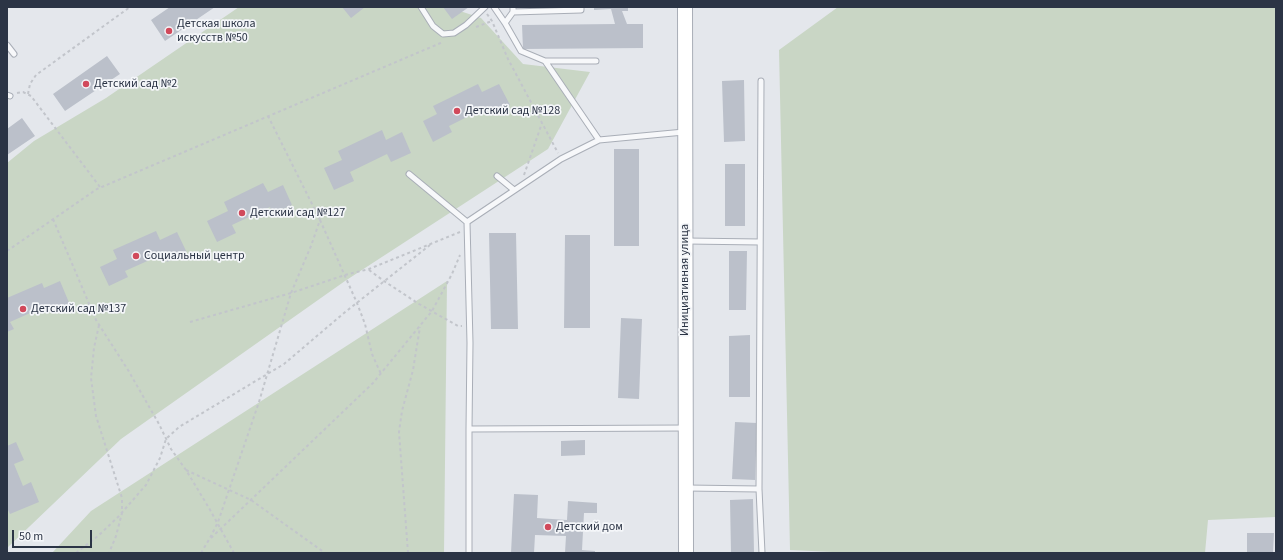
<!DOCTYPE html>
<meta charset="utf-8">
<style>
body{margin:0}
#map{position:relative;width:1283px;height:560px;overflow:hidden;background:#e4e7ec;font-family:"Source Sans 3",sans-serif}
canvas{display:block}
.frame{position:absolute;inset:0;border:8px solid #2b3445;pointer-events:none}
.scale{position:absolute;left:12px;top:530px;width:80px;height:18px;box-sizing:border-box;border:2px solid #2b3445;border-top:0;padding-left:5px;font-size:12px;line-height:14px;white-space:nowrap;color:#2b3445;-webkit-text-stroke:3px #f4f6f9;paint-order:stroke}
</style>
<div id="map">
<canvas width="1283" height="560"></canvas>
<div class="frame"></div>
<div class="scale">50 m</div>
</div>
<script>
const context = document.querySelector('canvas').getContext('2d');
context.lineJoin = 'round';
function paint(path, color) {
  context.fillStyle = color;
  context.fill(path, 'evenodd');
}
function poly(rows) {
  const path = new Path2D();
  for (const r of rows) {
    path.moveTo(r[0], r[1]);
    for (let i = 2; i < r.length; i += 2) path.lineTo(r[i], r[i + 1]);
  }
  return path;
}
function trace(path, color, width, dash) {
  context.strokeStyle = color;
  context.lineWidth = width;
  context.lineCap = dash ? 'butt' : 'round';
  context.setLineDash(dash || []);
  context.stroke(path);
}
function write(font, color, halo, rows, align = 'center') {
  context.font = font + ' "Source Sans 3",sans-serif';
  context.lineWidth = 3.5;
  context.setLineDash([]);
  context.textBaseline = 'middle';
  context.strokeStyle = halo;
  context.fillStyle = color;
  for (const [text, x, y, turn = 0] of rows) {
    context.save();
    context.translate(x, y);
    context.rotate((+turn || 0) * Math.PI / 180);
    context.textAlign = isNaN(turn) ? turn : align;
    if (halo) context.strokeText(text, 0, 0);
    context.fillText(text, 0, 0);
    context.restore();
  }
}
paint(poly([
 [239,7,448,7,481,18,523,64,590,72,548,149,345,281,121,439,7,548,7,163,34,141,106,98],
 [838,7,1276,7,1276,517,1208,520,1205,553,854,553,790,550,779,50],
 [447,281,444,553,52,553,91,511]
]), '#c9d6c5');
paint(poly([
 [170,7,215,7,165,41,151,20],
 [342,7,365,7,351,18],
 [443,7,469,7,452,19],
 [594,7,628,7,628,11,622,11,627,24,643,24,643,48,523,49,522,25,615,24,611,9,594,10],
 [107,56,120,74,65,111,53,94],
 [744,80,745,141,724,142,722,81],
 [478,84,482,92,499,84,510,105,489,115,485,108,449,126,452,132,433,142,423,121,437,114,433,106],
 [22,118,35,136,7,155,7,129],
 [382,130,386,140,402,132,411,153,391,162,387,154,350,172,354,181,334,190,324,168,342,160,338,151],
 [614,149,639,149,639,246,614,246],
 [725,164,745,164,745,226,725,226],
 [263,183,268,192,283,185,292,205,273,214,270,207,232,225,236,233,217,242,207,221,228,211,224,202],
 [156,231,160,240,177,232,187,253,167,262,163,254,125,271,128,277,109,286,100,267,117,259,113,250],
 [489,233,516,233,518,329,491,329],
 [565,235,590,235,590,328,564,328],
 [729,251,747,251,746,310,729,310],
 [60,281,70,305,51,313,48,305,10,322,14,329,7,332,7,298,42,283,44,288],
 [621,318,642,319,639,399,618,398],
 [750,335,750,397,729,397,729,336],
 [735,422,757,423,755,480,732,479],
 [585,440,585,455,561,456,561,441],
 [16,442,24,460,14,464,23,486,31,482,39,502,10,514,7,508,7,446],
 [514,494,538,495,537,518,567,520,568,501,597,503,597,513,584,513,582,550,595,551,595,553,565,553,566,536,535,535,534,553,511,553],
 [753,499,754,553,731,553,730,500],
 [1247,533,1274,533,1273,553,1247,553]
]), '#bbc0ca');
const service = poly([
 [421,7,433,26,443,34,454,33,466,25,485,7],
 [494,7,505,23,521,51,545,61,599,140,684,132],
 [513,12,581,10,581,7],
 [505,23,513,12,513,7],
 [7,45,14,54],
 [545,61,596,61],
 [7,95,10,96],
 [599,140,561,159,467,222,470,343,469,429,685,428],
 [409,174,467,222],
 [497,176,514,190],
 [687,241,760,242],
 [469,429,469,553],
 [687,488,759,489,762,553],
 [759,489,761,81]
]);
const secondary = poly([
 [685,7,686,553]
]);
trace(service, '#a9aeb7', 7);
trace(secondary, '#a9aeb7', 16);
trace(poly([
 [487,14,492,21,508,59,558,153],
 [476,27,492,21],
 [17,93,23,92,31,96,100,187],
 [28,94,30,84,36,75,130,7],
 [524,175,542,123],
 [53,219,96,320,128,370,159,424,171,449,186,470,209,508,234,553],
 [320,220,357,303,365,324,372,354,381,374],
 [7,251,97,189,443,42],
 [369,270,384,281,419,304,458,326,462,326],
 [190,322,291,293,345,275,369,269,460,232],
 [99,325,94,348,91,378,96,416,122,498,122,513,116,536,109,553],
 [186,470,251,500,325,553],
 [211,538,373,383,432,311,452,274,460,255],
 [76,553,98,536,118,517,146,485,160,458,166,439,179,427,284,364,344,313,430,245],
 [201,553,210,538,218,522,259,402,291,293,311,246,320,220,268,116],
 [408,553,399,432,402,411,413,370,420,327]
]), '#c2c5cb', 2, [3, 3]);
trace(service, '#f7f8fa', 5);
trace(secondary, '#fff', 14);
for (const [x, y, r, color] of [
 [169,31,4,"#d1495b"],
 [86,84,4,"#d1495b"],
 [457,111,4,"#d1495b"],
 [242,213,4,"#d1495b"],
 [136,256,4,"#d1495b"],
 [23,309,4,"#d1495b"],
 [548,527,4,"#d1495b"]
]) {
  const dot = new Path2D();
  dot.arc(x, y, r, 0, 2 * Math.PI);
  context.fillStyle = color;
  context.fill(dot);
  trace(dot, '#f4f6f9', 1.5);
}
write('12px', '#2b3445', '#f4f6f9', [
 ["Детская школа",177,24],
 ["искусств №50",177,38],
 ["Детский сад №2",94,84],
 ["Детский сад №128",465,111],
 ["Детский сад №127",250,213],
 ["Социальный центр",144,256],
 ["Детский сад №137",31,309],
 ["Детский дом",556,527]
], 'left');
write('12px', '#2b3445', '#f4f6f9', [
 ["Инициативная улица",685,280,-90]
]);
</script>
